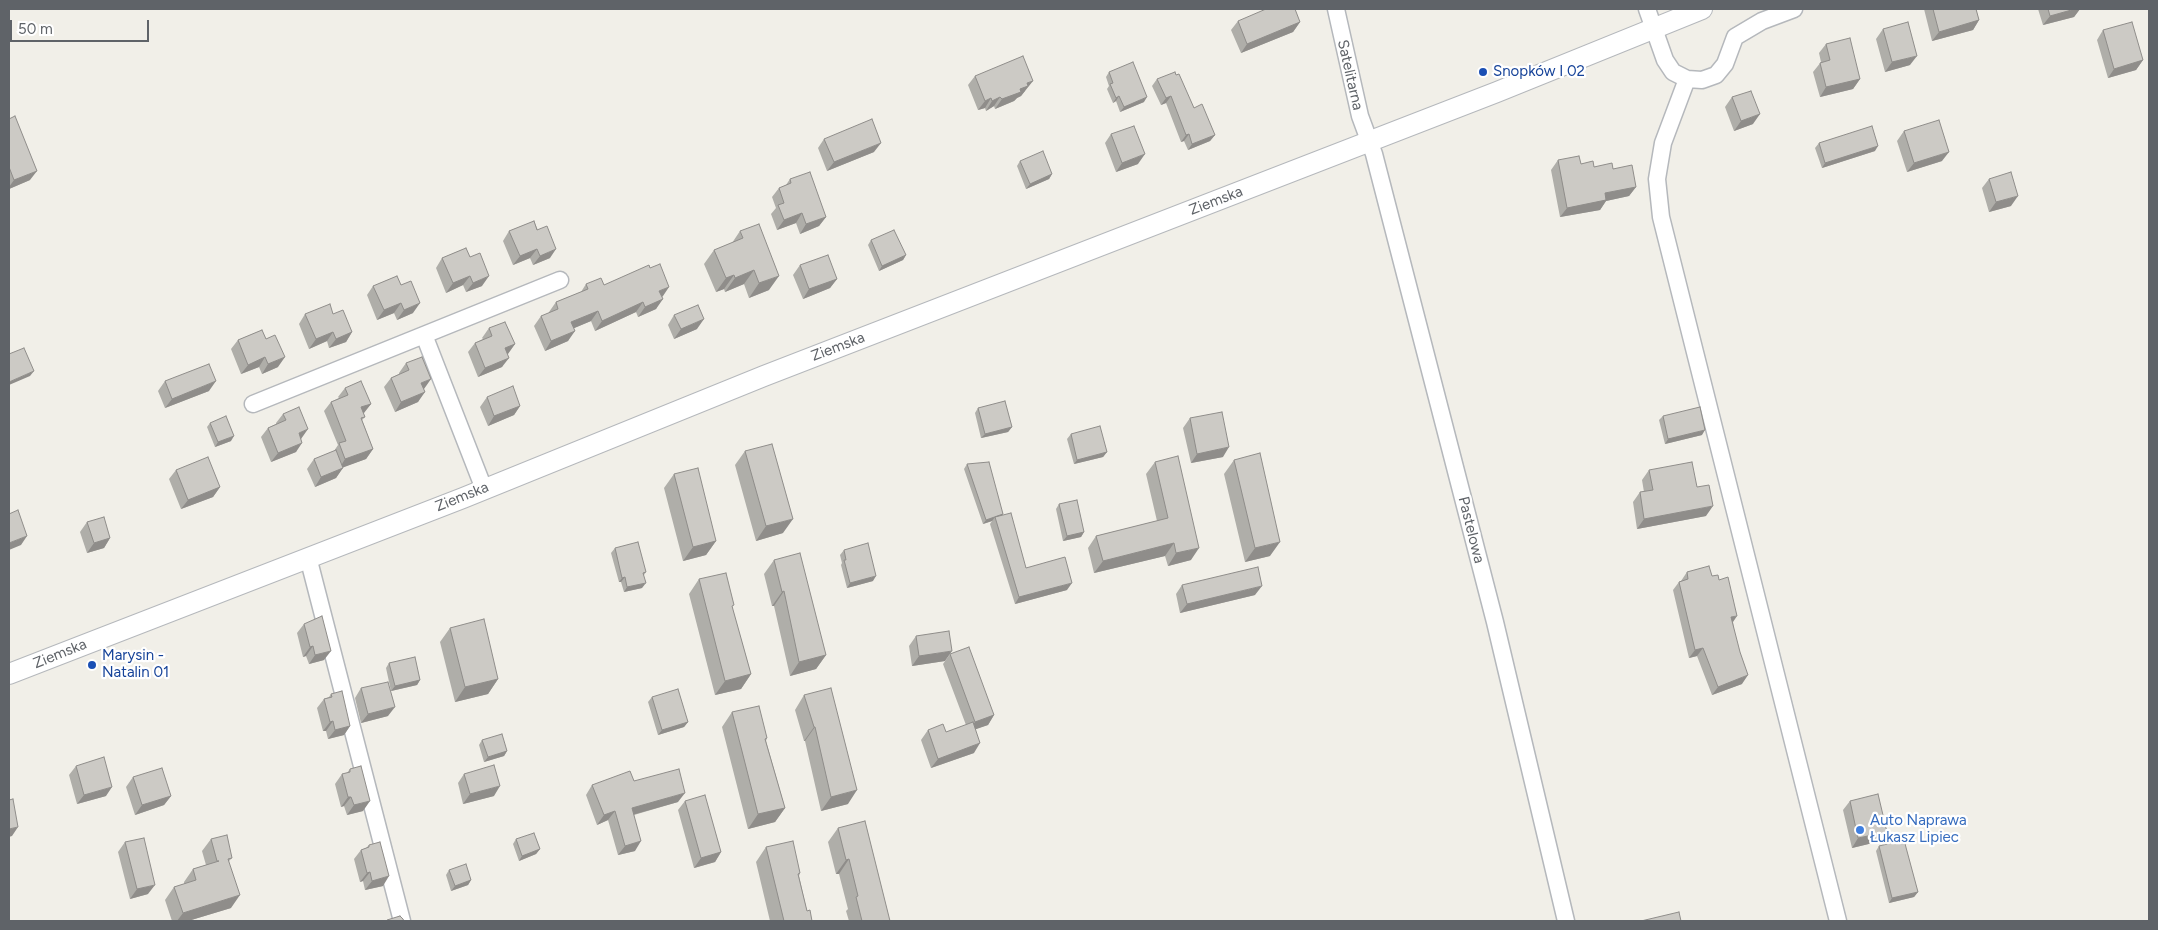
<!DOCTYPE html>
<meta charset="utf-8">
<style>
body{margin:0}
#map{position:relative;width:2158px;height:930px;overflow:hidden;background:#f1efe8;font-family:Figtree,sans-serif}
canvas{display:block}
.frame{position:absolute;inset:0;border:10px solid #5f6368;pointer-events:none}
.scale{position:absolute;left:10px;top:20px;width:139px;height:22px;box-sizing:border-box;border:2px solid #5f6368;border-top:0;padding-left:6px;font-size:15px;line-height:18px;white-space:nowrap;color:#5f6368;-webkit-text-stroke:4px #fff;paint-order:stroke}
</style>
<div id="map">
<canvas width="2158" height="930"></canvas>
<div class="frame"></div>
<div class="scale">50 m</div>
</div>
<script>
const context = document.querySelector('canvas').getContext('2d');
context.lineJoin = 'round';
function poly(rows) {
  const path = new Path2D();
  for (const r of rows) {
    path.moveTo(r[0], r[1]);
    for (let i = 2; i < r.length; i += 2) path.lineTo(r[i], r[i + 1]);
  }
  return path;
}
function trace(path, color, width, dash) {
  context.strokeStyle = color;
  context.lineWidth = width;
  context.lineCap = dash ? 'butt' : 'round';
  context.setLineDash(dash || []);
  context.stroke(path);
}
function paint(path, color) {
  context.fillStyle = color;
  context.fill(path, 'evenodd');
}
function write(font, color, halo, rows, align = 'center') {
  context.font = font + ' Figtree,sans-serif';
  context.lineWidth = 4.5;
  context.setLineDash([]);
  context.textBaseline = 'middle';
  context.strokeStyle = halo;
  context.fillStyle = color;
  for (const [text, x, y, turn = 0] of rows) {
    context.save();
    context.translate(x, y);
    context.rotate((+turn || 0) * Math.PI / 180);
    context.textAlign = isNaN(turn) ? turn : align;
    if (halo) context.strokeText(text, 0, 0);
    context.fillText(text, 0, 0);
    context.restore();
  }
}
const minor = poly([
 [1336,9,1360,116,1374,154,1495,622,1566,921],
 [1647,9,1665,60,1673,72,1687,79,1702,80,1716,75,1725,64,1735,37,1762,21,1794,9],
 [1687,79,1663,143,1657,179,1661,217,1838,921],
 [424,335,484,489],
 [253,404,560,280],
 [308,557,402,921]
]);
const tertiary = poly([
 [9,674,463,498,764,376,1497,92,1702,9]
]);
trace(minor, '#b5b8bc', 19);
trace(tertiary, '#b5b8bc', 22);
trace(minor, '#fff', 16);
trace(tertiary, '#fff', 20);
paint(poly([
 [1924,9,1976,9,1979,20,1973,30,1932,41],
 [2038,9,2080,9,2074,17,2043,25],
 [1238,21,1300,22,1293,32,1241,53,1231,30],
 [1883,29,1910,65,1885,72,1876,39],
 [2103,30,2143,60,2136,70,2108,78,2097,40],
 [1826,44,1860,79,1853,89,1820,97,1813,72,1821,62,1819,53],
 [1109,72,1144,102,1120,112,1116,101,1113,103,1107,89,1109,86,1106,77],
 [975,76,1026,91,1025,91,1021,96,1017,98,1014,101,995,109,994,106,986,111,985,108,978,110,968,85],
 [1157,79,1194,108,1215,135,1210,141,1188,150,1184,141,1181,142,1166,103,1161,105,1152,86],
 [1732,97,1753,124,1734,131,1725,107],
 [9,119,30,180,9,189],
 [1904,131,1942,161,1907,172,1897,141],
 [1111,134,1138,164,1116,172,1105,143],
 [824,139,874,152,827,171,818,148],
 [1819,143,1875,151,1822,168,1815,148],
 [1558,160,1581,164,1594,167,1613,169,1636,187,1629,196,1606,201,1600,210,1560,217,1551,170],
 [1020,161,1052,174,1049,179,1026,189,1017,166],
 [790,179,826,217,819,226,800,234,796,223,777,230,771,214,776,208,772,197,779,188,786,185],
 [1989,179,2011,206,1989,212,1982,188],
 [534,221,550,258,533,265,530,258,513,265,503,241,509,231],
 [740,231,769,290,749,298,744,284,725,292,724,289,716,292,704,264,714,250,732,243],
 [871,240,906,255,903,260,879,271,868,245],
 [466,248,482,286,466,292,463,285,446,293,436,268,442,258],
 [800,265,837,279,830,288,803,299,793,275],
 [397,276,413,313,397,320,394,313,377,320,367,295,373,286],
 [586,284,604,285,663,296,662,297,656,309,638,317,636,312,595,331,591,321,574,328,568,341,545,351,534,326,541,316,549,313,549,312,556,302,581,292],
 [305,314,333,314,352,332,346,342,329,348,327,341,309,349,299,324],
 [674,315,697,329,674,339,668,325],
 [489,328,515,344,507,354,502,367,478,377,468,352,475,343,483,339,482,338],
 [262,330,278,367,262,374,259,367,241,374,231,349,238,340],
 [406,363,424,389,418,402,395,412,384,387,391,378,399,374,399,373],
 [165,381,209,391,165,408,158,391],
 [345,388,371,404,363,413,365,417,362,420,373,449,366,459,343,467,336,478,315,487,307,469,314,459,334,451,338,445,324,411,331,402,339,398,338,397],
 [487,397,520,406,514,415,488,426,480,407],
 [978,408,1012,427,1008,432,981,438,975,413],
 [283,414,301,439,296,452,271,462,261,437,268,428,276,424,276,423],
 [1663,416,1702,435,1665,444,1659,420],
 [1190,418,1223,457,1191,463,1183,428],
 [210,423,231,441,215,447,207,427],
 [1071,434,1107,452,1103,457,1074,464,1067,439],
 [745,451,783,533,756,541,735,465],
 [1234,460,1270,556,1245,562,1224,474],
 [1155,462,1191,560,1168,566,1165,556,1094,573,1088,548,1096,536,1157,521,1146,474],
 [967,464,1003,514,1002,515,1026,568,1067,590,1015,604,990,524,992,521,983,524,964,469],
 [176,470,220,487,213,497,181,509,169,479],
 [1649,470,1706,516,1637,529,1633,502,1640,492,1644,492,1642,480],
 [674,474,716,541,706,555,683,561,664,488],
 [1059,504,1084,532,1081,537,1063,541,1056,509],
 [87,522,110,538,104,548,87,553,80,532],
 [615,548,646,572,644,575,642,588,624,592,621,582,619,582,611,553],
 [844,550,873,581,847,588,841,565,842,563,840,555],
 [774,560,826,655,816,669,790,676,774,606,772,606,764,574],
 [1687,572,1712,576,1733,622,1742,684,1712,695,1697,656,1689,658,1673,590,1679,582,1681,581],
 [699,579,732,607,751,674,741,689,715,695,689,594],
 [1182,585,1255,595,1180,613,1176,594],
 [304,624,324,660,309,664,306,656,303,657,297,633],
 [450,628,498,679,488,694,455,702,440,642],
 [916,636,945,661,912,666,909,646],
 [950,654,994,715,988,725,975,729,974,753,931,768,921,740,928,730,946,732,966,725,943,664],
 [389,663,420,680,417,685,391,691,386,668],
 [361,688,388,716,361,723,355,698],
 [331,694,350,726,344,735,328,739,326,731,323,731,317,708,324,699,329,697],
 [804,695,848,804,821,811,805,741,804,741,795,710],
 [652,697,688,722,684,727,658,735,648,702],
 [732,712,767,738,766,741,785,808,775,822,748,829,722,727],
 [482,740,507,751,504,756,484,762,479,745],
 [76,766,106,796,77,804,69,775],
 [350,769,363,811,347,815,344,806,341,807,335,784,342,774,347,773],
 [464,774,494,796,463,804,458,783],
 [133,777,171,796,164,805,135,815,126,787],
 [634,781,678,802,634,815,635,851,618,855,608,820,597,825,586,795,592,785],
 [685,801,721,852,715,862,694,868,678,810],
 [1850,801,1887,832,1881,841,1852,848,1843,810],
 [838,828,890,921,849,921,846,911,848,909,839,874,836,874,828,842],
 [211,839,232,858,229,861,231,908,188,921,172,921,165,900,174,887,184,884,184,882,193,869,206,865,202,851],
 [516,839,540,849,536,854,519,861,513,844],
 [125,842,148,894,130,899,118,852],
 [369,845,383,886,365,890,363,881,360,882,354,859,361,850,366,848],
 [1879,846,1918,892,1914,897,1889,903,1876,851],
 [766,847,800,873,799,876,807,911,812,921,770,921,756,862],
 [449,870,471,880,468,885,451,891,446,875]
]), '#afaea9');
paint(poly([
 [2075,9,2080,9,2074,17,2043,25,2050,16],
 [1979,20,1973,30,1932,41,1939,32],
 [1300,22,1293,32,1241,53,1247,44],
 [1917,56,1910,65,1885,72,1892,62],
 [2143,60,2136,70,2108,78,2114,69],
 [1860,79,1853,89,1820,97,1826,87],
 [1033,81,1021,96,1017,98,1014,101,995,109,1002,99,1027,83],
 [1119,96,1116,101,1113,103,1116,98],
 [1171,96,1166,103,1161,105,1166,98],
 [1000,97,994,106,986,111,992,101],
 [1147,97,1144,102,1120,112,1124,107],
 [991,98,985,108,978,110,985,101],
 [1760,114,1753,124,1734,131,1741,121],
 [1189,134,1184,141,1181,142,1186,135],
 [1215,135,1210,141,1188,150,1192,144],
 [881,143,874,152,827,171,834,162],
 [1878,146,1875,151,1822,168,1825,163],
 [1949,152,1942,161,1907,172,1914,163],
 [1145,154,1138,164,1116,172,1122,163],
 [37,171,30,180,9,189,9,187,14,180],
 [1052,174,1049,179,1026,189,1030,184],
 [1636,187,1629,196,1606,201,1600,210,1560,217,1567,208,1605,193],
 [2018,196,2011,206,1989,212,1996,202],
 [802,213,796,223,777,230,784,220],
 [826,217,819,226,800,234,806,224],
 [537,249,530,258,513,265,520,256],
 [556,249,550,258,533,265,540,256],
 [906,255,903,260,879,271,882,266],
 [754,270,744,284,725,292,735,278],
 [734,275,724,289,716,292,726,278],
 [470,276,463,285,446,293,453,283],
 [489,276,482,286,466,292,473,283],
 [779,276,769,290,749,298,759,283],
 [837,279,830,288,803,299,809,289],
 [669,287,663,296,653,301,659,291],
 [663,299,656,309,638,317,645,307],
 [643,302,636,312,595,331,602,321],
 [401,303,394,313,377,320,384,310],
 [420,303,413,313,397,320,404,310],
 [598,311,591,321,565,332,571,322],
 [704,319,697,329,674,339,681,329],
 [575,331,568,341,545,351,551,341],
 [333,332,327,341,309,349,316,339],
 [352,332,346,342,329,348,336,339],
 [515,344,508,354,498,358,505,348],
 [265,357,259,367,241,374,248,365],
 [285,357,278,367,262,374,268,364],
 [509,358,502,367,478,377,485,368],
 [34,371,30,376,9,385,9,382],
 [431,379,424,389,415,393,421,383],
 [216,381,209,391,165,408,172,399],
 [425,392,418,402,395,412,401,402],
 [371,404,364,413,354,417,361,407],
 [520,406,514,415,488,426,494,416],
 [1012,427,1008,432,981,438,985,434],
 [308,429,301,439,292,443,299,433],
 [1705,430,1702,435,1665,444,1668,439],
 [234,436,231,441,215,447,218,442],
 [302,443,296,452,271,462,278,453],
 [1229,447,1223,457,1191,463,1197,454],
 [373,449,366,459,339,469,345,459],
 [1107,452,1103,457,1074,464,1077,460],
 [343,468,336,478,315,487,321,477],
 [220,487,213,497,181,509,188,500],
 [1713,506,1706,516,1637,529,1644,519],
 [1003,514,999,519,995,517,992,521,983,524,986,520],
 [793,519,783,533,756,541,766,526],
 [1084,532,1081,537,1063,541,1067,536],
 [27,536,21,545,9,550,9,543],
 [110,538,104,548,87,553,94,543],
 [716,541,706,555,683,561,693,547],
 [1280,542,1270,556,1245,562,1255,548],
 [1174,543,1165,556,1094,573,1103,561],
 [1199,548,1191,560,1168,566,1176,553],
 [876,576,873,581,847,588,850,583],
 [625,577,621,582,619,582,622,578],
 [646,583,642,588,624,592,627,587],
 [1072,583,1067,590,1015,604,1019,597],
 [1262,586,1255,595,1180,613,1187,604],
 [784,591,774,606,772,606,782,592],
 [1737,616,1731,625,1731,617],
 [313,646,306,656,303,657,310,647],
 [1703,648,1697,656,1689,658,1695,650],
 [331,651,324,660,309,664,315,655],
 [952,651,945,661,912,666,919,656],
 [826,655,816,669,790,676,799,662],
 [751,674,741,689,715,695,725,681],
 [1748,675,1742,684,1712,695,1718,687],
 [498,679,488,694,455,702,465,687],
 [420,680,417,685,391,691,395,686],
 [395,707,388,716,361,723,368,714],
 [994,715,988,725,968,732,975,722],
 [333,721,326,731,323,731,330,722],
 [688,722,684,727,658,735,662,730],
 [350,726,344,735,328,739,335,730],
 [814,727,815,727,805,741,804,741],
 [980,743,974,753,931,768,938,759],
 [507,751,504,756,484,762,488,757],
 [500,786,494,796,463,804,470,794],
 [112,787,106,796,77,804,84,795],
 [857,790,848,804,821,811,831,797],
 [685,793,678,802,625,817,632,808],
 [171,796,164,805,135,815,142,805],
 [348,797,351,797,344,806,341,807],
 [370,801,363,811,347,815,354,805],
 [785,808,775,822,748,829,758,814],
 [615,811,608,820,597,825,604,815],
 [18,827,12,836,9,837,9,829],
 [1887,832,1881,841,1852,848,1858,838],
 [641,841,635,851,618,855,625,846],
 [540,849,536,854,519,861,522,856],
 [721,852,715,862,694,868,701,858],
 [849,859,839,874,836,874,846,860],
 [370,872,363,881,360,882,367,873],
 [389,876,383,886,365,890,372,881],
 [471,880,468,885,451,891,455,886],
 [155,885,148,894,130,899,137,889],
 [1918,892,1914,897,1889,903,1892,898],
 [240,895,231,908,188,921,177,921,183,913]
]), '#8f8d8a');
const building = poly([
 [1266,9,1295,9,1300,22,1247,44,1238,21,1266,9],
 [1933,9,1976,9,1979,20,1939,32,1933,9],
 [2048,9,2075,9,2050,16,2048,9],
 [1908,22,1917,56,1892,62,1883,29,1908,22],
 [2132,22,2143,60,2114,69,2103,30,2132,22],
 [1850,38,1860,79,1826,87,1820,63,1830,60,1826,44,1850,38],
 [1023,56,1033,81,1027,83,1028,86,1020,89,1021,92,1002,99,1000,97,992,101,991,98,985,101,975,76,1023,56],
 [1133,62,1147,97,1124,107,1119,96,1116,98,1110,84,1113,83,1109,72,1133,62],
 [1175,72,1176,75,1179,74,1194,108,1202,104,1215,135,1192,144,1189,134,1186,135,1171,96,1166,98,1157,79,1175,72],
 [1751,91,1760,114,1741,121,1732,97,1751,91],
 [15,116,37,171,14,180,9,167,9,119,15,116],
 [872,119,881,143,834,162,824,139,872,119],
 [1939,120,1949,152,1914,163,1904,131,1939,120],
 [1134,126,1145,154,1122,163,1111,134,1134,126],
 [1872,126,1878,146,1825,163,1819,143,1872,126],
 [1043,151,1052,174,1030,184,1020,161,1043,151],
 [1579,156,1581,164,1593,161,1594,167,1612,163,1613,169,1632,165,1636,187,1605,193,1606,200,1567,208,1558,160,1579,156],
 [810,172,826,217,806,224,802,213,784,220,778,205,784,203,779,188,791,183,790,179,810,172],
 [2011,172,2018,196,1996,202,1989,179,2011,172],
 [534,221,537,230,547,226,556,249,540,256,537,249,520,256,509,231,534,221],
 [759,224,779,276,759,283,754,270,735,278,734,275,726,278,714,250,743,238,740,231,759,224],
 [894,230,906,255,882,266,871,240,894,230],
 [466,248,470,257,480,253,489,276,473,283,470,276,453,283,442,258,466,248],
 [828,255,837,279,809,289,800,265,828,255],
 [660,264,669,287,659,291,663,299,645,307,643,302,602,321,598,311,571,322,575,331,551,341,541,316,558,309,556,302,588,289,586,284,601,278,604,285,649,265,650,268,660,264],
 [397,276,401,285,411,281,420,303,404,310,401,303,384,310,373,286,397,276],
 [330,304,333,314,343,310,352,332,336,339,333,332,316,339,305,314,330,304],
 [698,305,704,319,681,329,674,315,698,305],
 [505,322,515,344,505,348,509,358,485,368,475,343,492,336,489,328,505,322],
 [262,330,266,339,275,335,285,357,268,364,265,357,248,365,238,340,262,330],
 [24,348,34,371,9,382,9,354,24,348],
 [422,357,431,379,421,383,425,392,401,402,391,378,409,370,406,363,422,357],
 [209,364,216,381,172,399,165,381,209,364],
 [361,381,371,404,361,407,365,417,361,418,373,449,345,459,339,443,346,441,331,402,348,395,345,388,361,381],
 [513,386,520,406,494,416,487,397,513,386],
 [1005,401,1012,427,985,434,978,408,1005,401],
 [299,407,308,429,299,433,302,443,278,453,268,428,286,420,283,414,299,407],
 [1700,407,1705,430,1668,439,1663,416,1700,407],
 [1222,412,1229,447,1197,454,1190,418,1222,412],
 [226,416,234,436,218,442,210,423,226,416],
 [1100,426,1107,452,1077,460,1071,434,1100,426],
 [772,444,793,519,766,526,745,451,772,444],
 [336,450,343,468,321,477,314,459,336,450],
 [1260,453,1280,542,1255,548,1234,460,1260,453],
 [1178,456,1199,548,1176,553,1174,543,1103,561,1096,536,1168,518,1155,462,1178,456],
 [208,457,220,487,188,500,176,470,208,457],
 [989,462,1003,514,986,520,967,464,989,462],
 [1692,462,1697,487,1709,485,1713,506,1644,519,1640,492,1653,490,1649,470,1692,462],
 [698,468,716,541,693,547,674,474,698,468],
 [1077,500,1084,532,1067,536,1059,504,1077,500],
 [18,510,27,536,9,543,9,514,18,510],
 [1011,513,1026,568,1065,557,1072,583,1019,597,995,517,1011,513],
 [104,517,110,538,94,543,87,522,104,517],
 [638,542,646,572,643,573,646,583,627,587,625,577,622,578,615,548,638,542],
 [868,543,876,576,850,583,844,560,846,560,844,550,868,543],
 [800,553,826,655,799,662,784,591,782,592,774,560,800,553],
 [1709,566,1712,576,1718,575,1719,580,1728,577,1737,616,1731,617,1740,652,1748,675,1718,687,1703,648,1695,650,1679,582,1688,579,1687,572,1709,566],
 [1258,567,1262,586,1187,604,1182,585,1258,567],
 [726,573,734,605,732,606,751,674,725,681,699,579,726,573],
 [322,616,331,651,315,655,313,646,310,647,304,624,322,616],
 [484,619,498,679,465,687,450,628,484,619],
 [949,631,952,651,919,656,916,636,949,631],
 [969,647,994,715,975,722,950,654,969,647],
 [415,657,420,680,395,686,389,663,415,657],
 [388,682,395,707,368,714,361,688,388,682],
 [831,688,857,790,831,797,815,727,814,727,804,695,831,688],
 [678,689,688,722,662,730,652,697,678,689],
 [342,691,350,726,335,730,333,721,330,722,324,699,332,697,331,694,342,691],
 [759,706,767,738,765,739,785,808,758,814,732,712,759,706],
 [973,722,980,743,938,759,928,730,943,724,946,732,973,722],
 [502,734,507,751,488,757,482,740,502,734],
 [104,757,112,787,84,795,76,766,104,757],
 [494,765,500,786,470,794,464,774,494,765],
 [361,766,370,801,354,805,351,797,348,797,342,774,350,772,350,769,361,766],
 [162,768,171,796,142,805,133,777,162,768],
 [679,769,685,793,632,808,641,841,625,846,615,811,604,815,592,785,630,771,634,781,679,769],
 [1878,794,1887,832,1858,838,1850,801,1878,794],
 [705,795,721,852,701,858,685,801,705,795],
 [13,799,18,827,9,829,9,800,13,799],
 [865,821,890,921,862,921,856,897,858,896,849,859,846,860,838,828,865,821],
 [534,833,540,849,522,856,516,839,534,833],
 [227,835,232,858,228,859,240,895,183,913,174,887,196,880,193,869,219,861,217,861,211,839,227,835],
 [144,838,155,885,137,889,125,842,144,838],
 [1904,840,1918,892,1892,898,1879,846,1904,840],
 [793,841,800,873,798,874,807,911,810,910,812,921,784,921,766,847,793,841],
 [380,842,389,876,372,881,370,872,367,873,361,850,369,847,369,845,380,842],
 [466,864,471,880,455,886,449,870,466,864],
 [1679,912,1681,921,1641,921,1679,912],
 [400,916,403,919,404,921,388,921,387,920,400,916]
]);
paint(building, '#cccac5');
trace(building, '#8f8d8a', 1);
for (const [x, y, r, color] of [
 [1483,72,5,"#1a4fb4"],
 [92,665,5,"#1a4fb4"],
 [1860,830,5,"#3f7fe0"]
]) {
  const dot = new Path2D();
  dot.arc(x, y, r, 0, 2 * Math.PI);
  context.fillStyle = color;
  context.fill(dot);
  trace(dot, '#fff', 2);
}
write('15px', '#164399', '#fff', [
 ["Snopków I 02",1493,72],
 ["Marysin -",102,656],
 ["Natalin 01",102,673]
], 'left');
write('15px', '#5f6368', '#fff', [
 ["Satelitarna",1350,75,77],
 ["Ziemska",1216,201,-21],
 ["Ziemska",838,347,-21],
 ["Ziemska",462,497,-22],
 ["Pastelowa",1471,530,76],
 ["Ziemska",60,654,-22]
]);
write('15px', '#366cbe', '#fff', [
 ["Auto Naprawa",1870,821],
 ["Łukasz Lipiec",1870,838]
], 'left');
</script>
